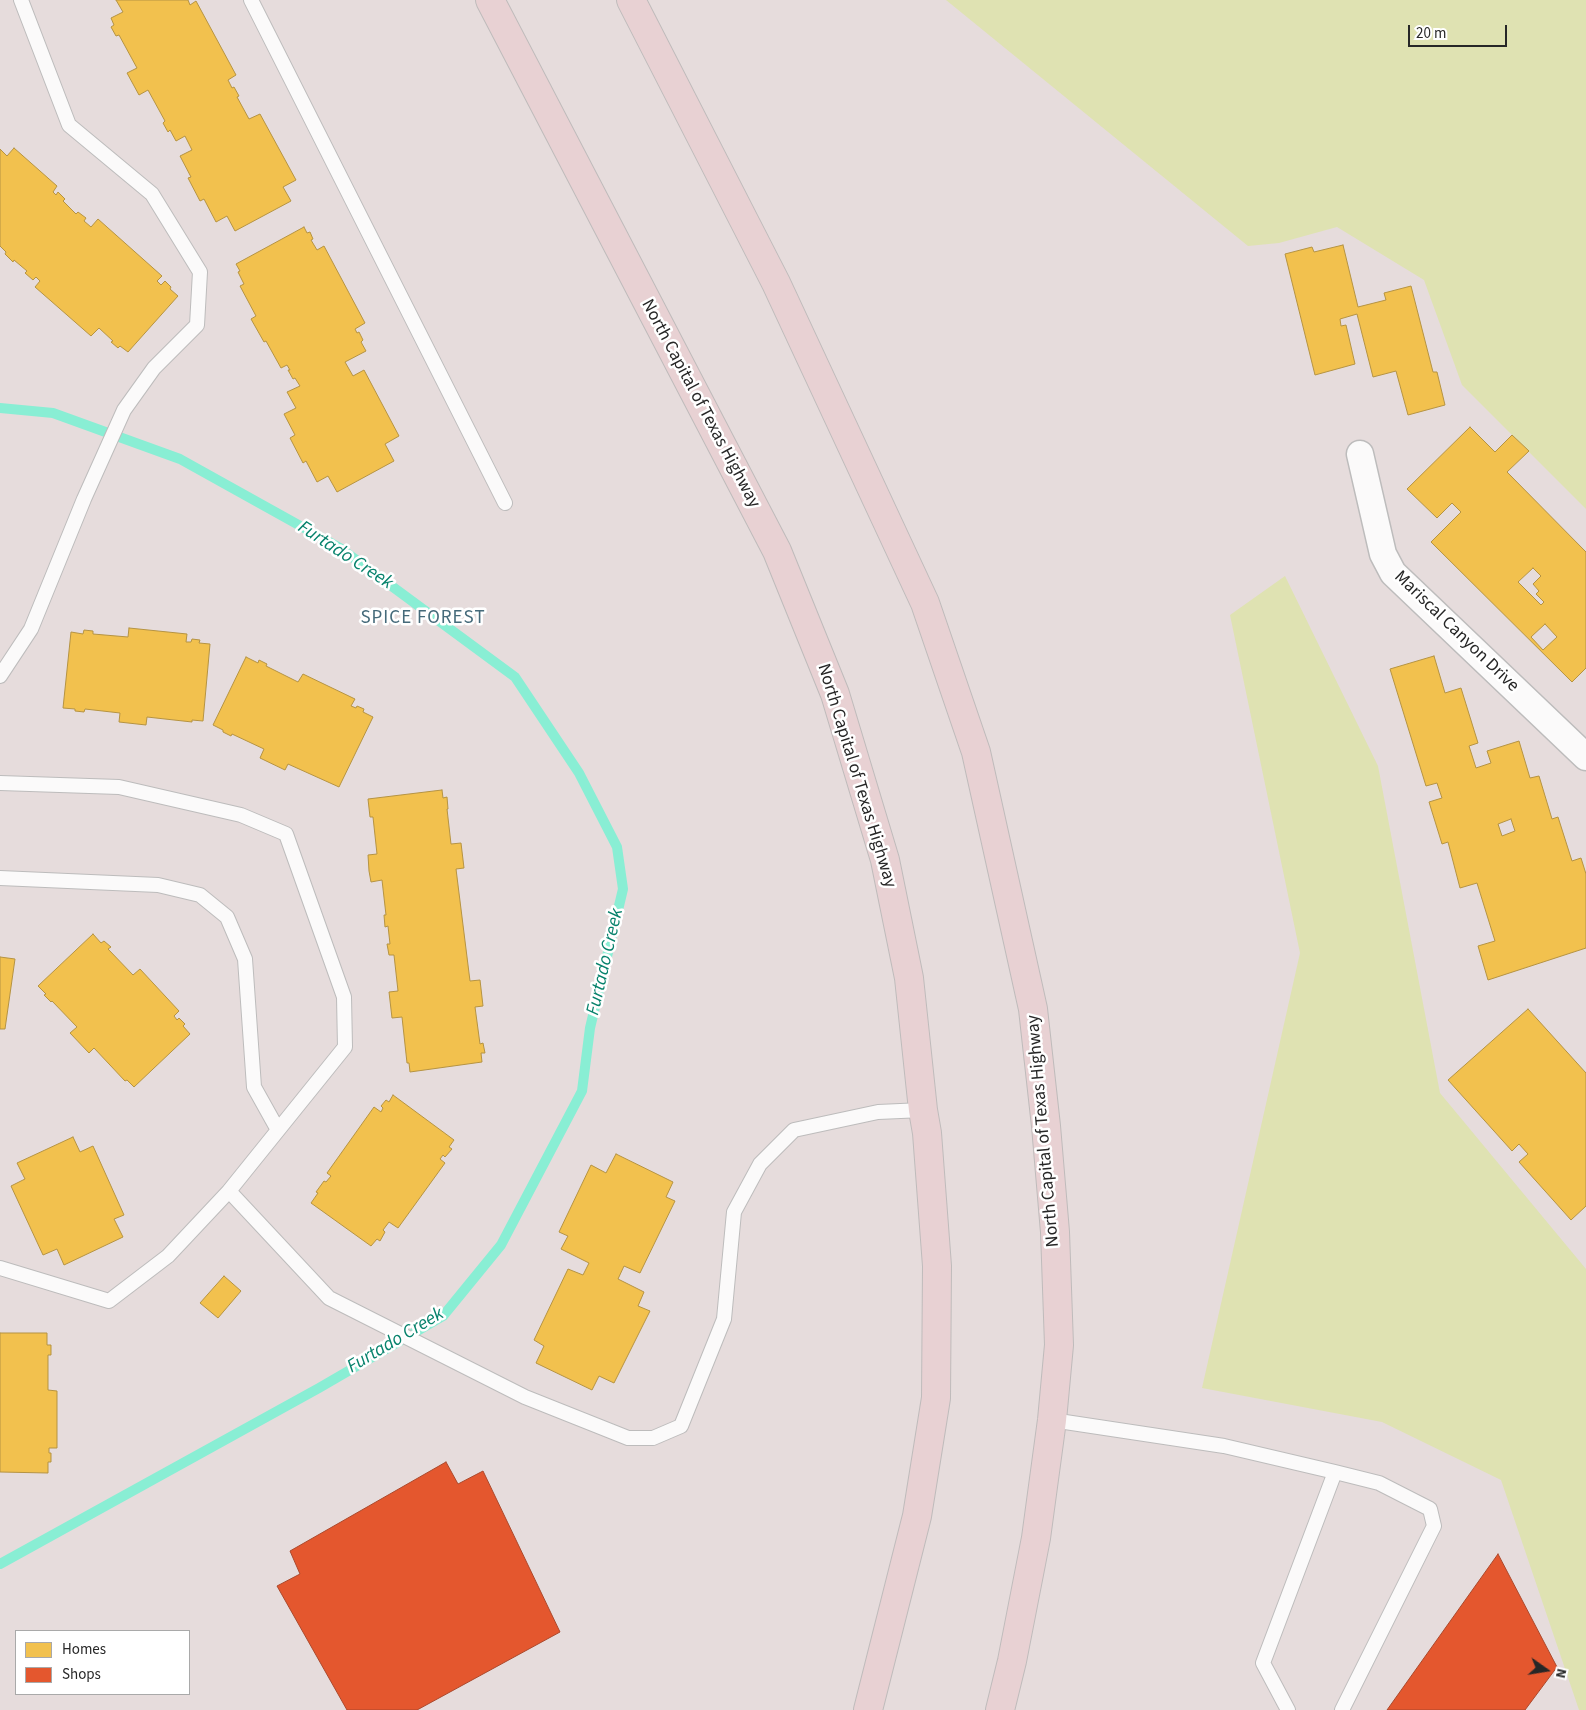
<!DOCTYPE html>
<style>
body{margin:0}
#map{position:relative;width:1586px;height:1710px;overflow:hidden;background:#e6dcdc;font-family:"Source Sans 3",sans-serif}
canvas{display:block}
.legend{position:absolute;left:15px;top:1630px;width:175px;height:65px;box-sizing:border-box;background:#fff;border:1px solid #a9a9a9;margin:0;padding:6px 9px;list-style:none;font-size:15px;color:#272727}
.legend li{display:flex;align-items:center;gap:10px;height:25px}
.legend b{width:25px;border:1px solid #a9a9a9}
.north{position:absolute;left:1521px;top:1645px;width:50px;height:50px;-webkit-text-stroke:4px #fff;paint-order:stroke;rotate:103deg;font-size:14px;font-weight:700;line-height:20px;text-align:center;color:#272727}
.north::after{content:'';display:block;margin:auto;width:18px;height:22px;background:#272727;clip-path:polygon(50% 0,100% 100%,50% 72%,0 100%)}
.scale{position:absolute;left:1408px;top:25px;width:99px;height:22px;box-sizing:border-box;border:2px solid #272727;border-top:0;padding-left:6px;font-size:15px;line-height:18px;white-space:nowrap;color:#272727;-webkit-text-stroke:4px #fff;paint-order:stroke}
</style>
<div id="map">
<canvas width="1586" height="1710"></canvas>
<ul class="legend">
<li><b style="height:14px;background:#f2c14e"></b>Homes</li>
<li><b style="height:14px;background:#e4572e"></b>Shops</li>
</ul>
<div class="north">N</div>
<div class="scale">20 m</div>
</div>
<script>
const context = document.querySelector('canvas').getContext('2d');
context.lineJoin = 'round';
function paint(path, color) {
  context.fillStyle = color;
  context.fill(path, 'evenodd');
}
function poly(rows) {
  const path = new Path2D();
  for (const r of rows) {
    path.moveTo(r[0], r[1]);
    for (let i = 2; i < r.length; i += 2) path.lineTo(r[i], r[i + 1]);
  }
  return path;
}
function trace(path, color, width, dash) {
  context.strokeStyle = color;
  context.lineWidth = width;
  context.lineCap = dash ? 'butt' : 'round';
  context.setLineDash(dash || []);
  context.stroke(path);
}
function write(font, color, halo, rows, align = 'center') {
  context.font = font + ' "Source Sans 3",sans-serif';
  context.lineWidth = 5;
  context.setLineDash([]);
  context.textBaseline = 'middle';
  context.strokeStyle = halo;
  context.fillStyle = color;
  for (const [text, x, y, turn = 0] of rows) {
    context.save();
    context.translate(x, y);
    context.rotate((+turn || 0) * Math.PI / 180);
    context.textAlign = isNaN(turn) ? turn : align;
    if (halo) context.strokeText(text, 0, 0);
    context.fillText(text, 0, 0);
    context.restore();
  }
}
paint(poly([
 [946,0,1586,0,1586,509,1462,385,1424,280,1337,227,1279,243,1248,246],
 [1285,576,1378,766,1440,1093,1586,1269,1586,1710,1579,1710,1501,1480,1382,1422,1202,1388,1300,953,1230,615]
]), '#dfe2b2');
const homes = poly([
 [116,0,188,0,190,5,196,1,236,75,228,80,232,88,234,87,239,96,237,97,249,119,260,114,296,180,283,187,291,201,235,231,227,216,216,222,204,199,200,201,188,178,191,177,180,156,192,150,185,136,176,141,170,130,168,132,163,123,165,121,148,90,139,95,127,73,137,68,119,35,116,36,111,27,114,25,111,18,123,12,116,0],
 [14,148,57,186,53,192,56,195,58,192,65,199,63,201,76,214,78,212,86,218,84,221,91,227,98,219,162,276,157,281,161,285,165,281,171,287,170,289,178,296,128,352,120,346,118,348,111,342,113,341,99,328,91,336,35,287,40,281,36,277,33,280,25,273,27,271,14,260,13,262,5,254,6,252,0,246,0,149,7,156,14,148],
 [304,227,307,233,310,232,313,239,311,240,317,250,324,246,365,323,355,329,357,333,359,332,363,340,361,342,366,351,345,362,353,376,364,370,399,436,385,444,394,461,337,492,328,476,317,482,306,461,303,463,290,438,295,435,284,414,296,408,287,392,300,386,295,378,293,379,288,370,290,370,287,365,281,368,266,341,264,342,251,319,256,316,240,286,244,284,238,272,240,271,236,264,304,227],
 [1343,245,1358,307,1386,300,1384,293,1411,286,1433,372,1437,372,1445,405,1408,415,1396,371,1373,377,1357,314,1340,319,1341,326,1346,325,1355,364,1315,375,1285,254,1312,247,1314,252,1343,245],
 [1470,427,1495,452,1512,435,1529,451,1507,472,1586,552,1586,668,1572,682,1431,542,1461,512,1452,503,1437,518,1407,489,1470,427],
 [1533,568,1541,576,1533,584,1539,591,1536,594,1544,602,1541,605,1518,582,1533,568],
 [1545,624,1557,637,1543,650,1531,637,1545,624],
 [129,628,187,634,186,642,191,642,192,639,200,640,199,643,210,644,203,721,192,720,192,722,147,717,146,725,119,722,120,713,85,709,84,712,75,711,75,709,63,708,71,632,83,634,84,630,93,631,93,634,128,637,129,628],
 [1434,656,1445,693,1461,688,1478,743,1469,746,1476,768,1491,763,1487,751,1519,741,1530,778,1539,776,1552,819,1558,817,1572,861,1581,858,1586,874,1586,948,1488,980,1478,946,1495,941,1477,883,1460,888,1448,842,1442,844,1429,802,1442,798,1437,783,1426,786,1390,669,1434,656],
 [1511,819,1515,831,1502,836,1498,824,1511,819],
 [246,657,258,663,259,660,267,664,266,666,298,682,303,674,355,699,351,706,356,708,357,706,364,709,363,712,373,717,339,787,288,764,285,770,260,758,264,749,232,734,231,736,223,732,223,730,213,725,246,657],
 [442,790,443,798,447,797,448,809,447,809,451,844,461,843,464,868,456,869,470,981,480,980,483,1006,475,1007,480,1044,483,1043,485,1053,481,1053,482,1062,410,1072,409,1063,407,1063,402,1017,392,1018,389,992,398,991,394,955,389,955,387,944,390,944,388,926,385,927,384,915,386,915,382,880,371,882,369,871,368,855,377,854,373,817,370,817,368,799,442,790],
 [93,934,101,943,104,941,111,947,108,949,133,975,140,969,179,1011,174,1016,177,1020,179,1018,185,1024,183,1026,190,1034,134,1087,127,1080,125,1081,94,1048,89,1053,70,1033,77,1027,52,1001,51,1002,44,995,46,994,38,986,93,934],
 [0,957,15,959,5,1029,0,1029,0,957],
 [1528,1009,1586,1073,1586,1206,1571,1220,1519,1162,1528,1154,1519,1144,1512,1151,1448,1080,1528,1009],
 [393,1095,454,1140,449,1147,452,1149,445,1157,443,1155,440,1159,445,1163,398,1228,389,1222,383,1230,385,1232,380,1241,377,1239,371,1246,311,1203,318,1193,316,1192,324,1181,326,1182,331,1176,327,1173,374,1107,381,1112,383,1108,381,1106,386,1100,389,1102,393,1095],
 [73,1137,80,1152,93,1146,124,1215,114,1219,123,1237,64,1265,57,1249,43,1255,11,1186,25,1179,17,1163,73,1137],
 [616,1154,673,1182,666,1197,675,1201,640,1273,624,1266,618,1279,644,1292,638,1306,650,1311,614,1383,599,1376,592,1390,536,1363,544,1346,534,1340,568,1269,583,1275,589,1263,561,1249,568,1236,559,1232,591,1165,606,1173,616,1154],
 [224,1276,241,1291,218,1318,200,1303,224,1276],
 [0,1333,47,1333,47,1345,51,1345,51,1355,48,1355,48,1390,57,1391,57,1448,49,1448,49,1453,51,1453,51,1462,48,1462,48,1473,0,1472,0,1333]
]);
paint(homes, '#f2c14e');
trace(homes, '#b59342', 1);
const shops = poly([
 [446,1462,458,1484,483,1471,560,1632,417,1710,347,1710,277,1586,300,1574,290,1551,446,1462],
 [1498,1554,1557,1667,1525,1710,1387,1710,1498,1554]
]);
paint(shops, '#e4572e');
trace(shops, '#ab492c', 1);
trace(poly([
 [0,408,53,413,180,459,340,548,515,677,579,773,617,847,623,889,590,1028,582,1091,501,1245,443,1316,319,1388,0,1564]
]), '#89eed4', 10);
const lane = poly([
 [251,0,505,503],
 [0,676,31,629,84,499,124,410,154,368,197,325,200,272,152,194,69,125,21,0],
 [0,783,119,787,241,815,286,834,344,997,345,1047,229,1191],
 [0,878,158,885,200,895,227,917,245,959,254,1087,278,1130],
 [0,1268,109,1301,168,1256,229,1191,329,1298,525,1397,628,1438,653,1438,681,1426,724,1319,734,1212,760,1164,794,1130,878,1112,923,1110],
 [1052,1420,1224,1446,1335,1472,1379,1483,1430,1509,1434,1526,1342,1710],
 [1288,1710,1263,1663,1335,1472]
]);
const street = poly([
 [1360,454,1383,554,1393,573,1586,757]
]);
const highway = poly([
 [490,0,777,551,835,694,885,860,909,978,923,1110,927,1133,937,1266,936,1398,917,1516,868,1710],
 [631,0,776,283,925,603,976,752,1033,1009,1046,1126,1055,1232,1059,1345,1052,1420,1036,1538,1012,1661,1000,1710]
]);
trace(lane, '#bdbcbc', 16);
trace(street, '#bdbcbc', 29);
trace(highway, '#bfbbbb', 30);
trace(lane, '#fbfafa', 14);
trace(street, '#fbfafa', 26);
trace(highway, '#e8d1d3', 28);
write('18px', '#272727', '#fff', [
 ["North Capital of Texas Highway",700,404,62],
 ["Mariscal Canyon Drive",1456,632,44],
 ["North Capital of Texas Highway",856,776,73],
 ["North Capital of Texas Highway",1044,1131,-95]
]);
write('italic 19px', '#07826c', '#fff', [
 ["Furtado Creek",345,556,33],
 ["Furtado Creek",606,962,-77],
 ["Furtado Creek",396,1341,-31]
]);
context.letterSpacing = '1px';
write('19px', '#456a7a', '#fff', [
 ["SPICE FOREST",423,619]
]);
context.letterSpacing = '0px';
</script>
